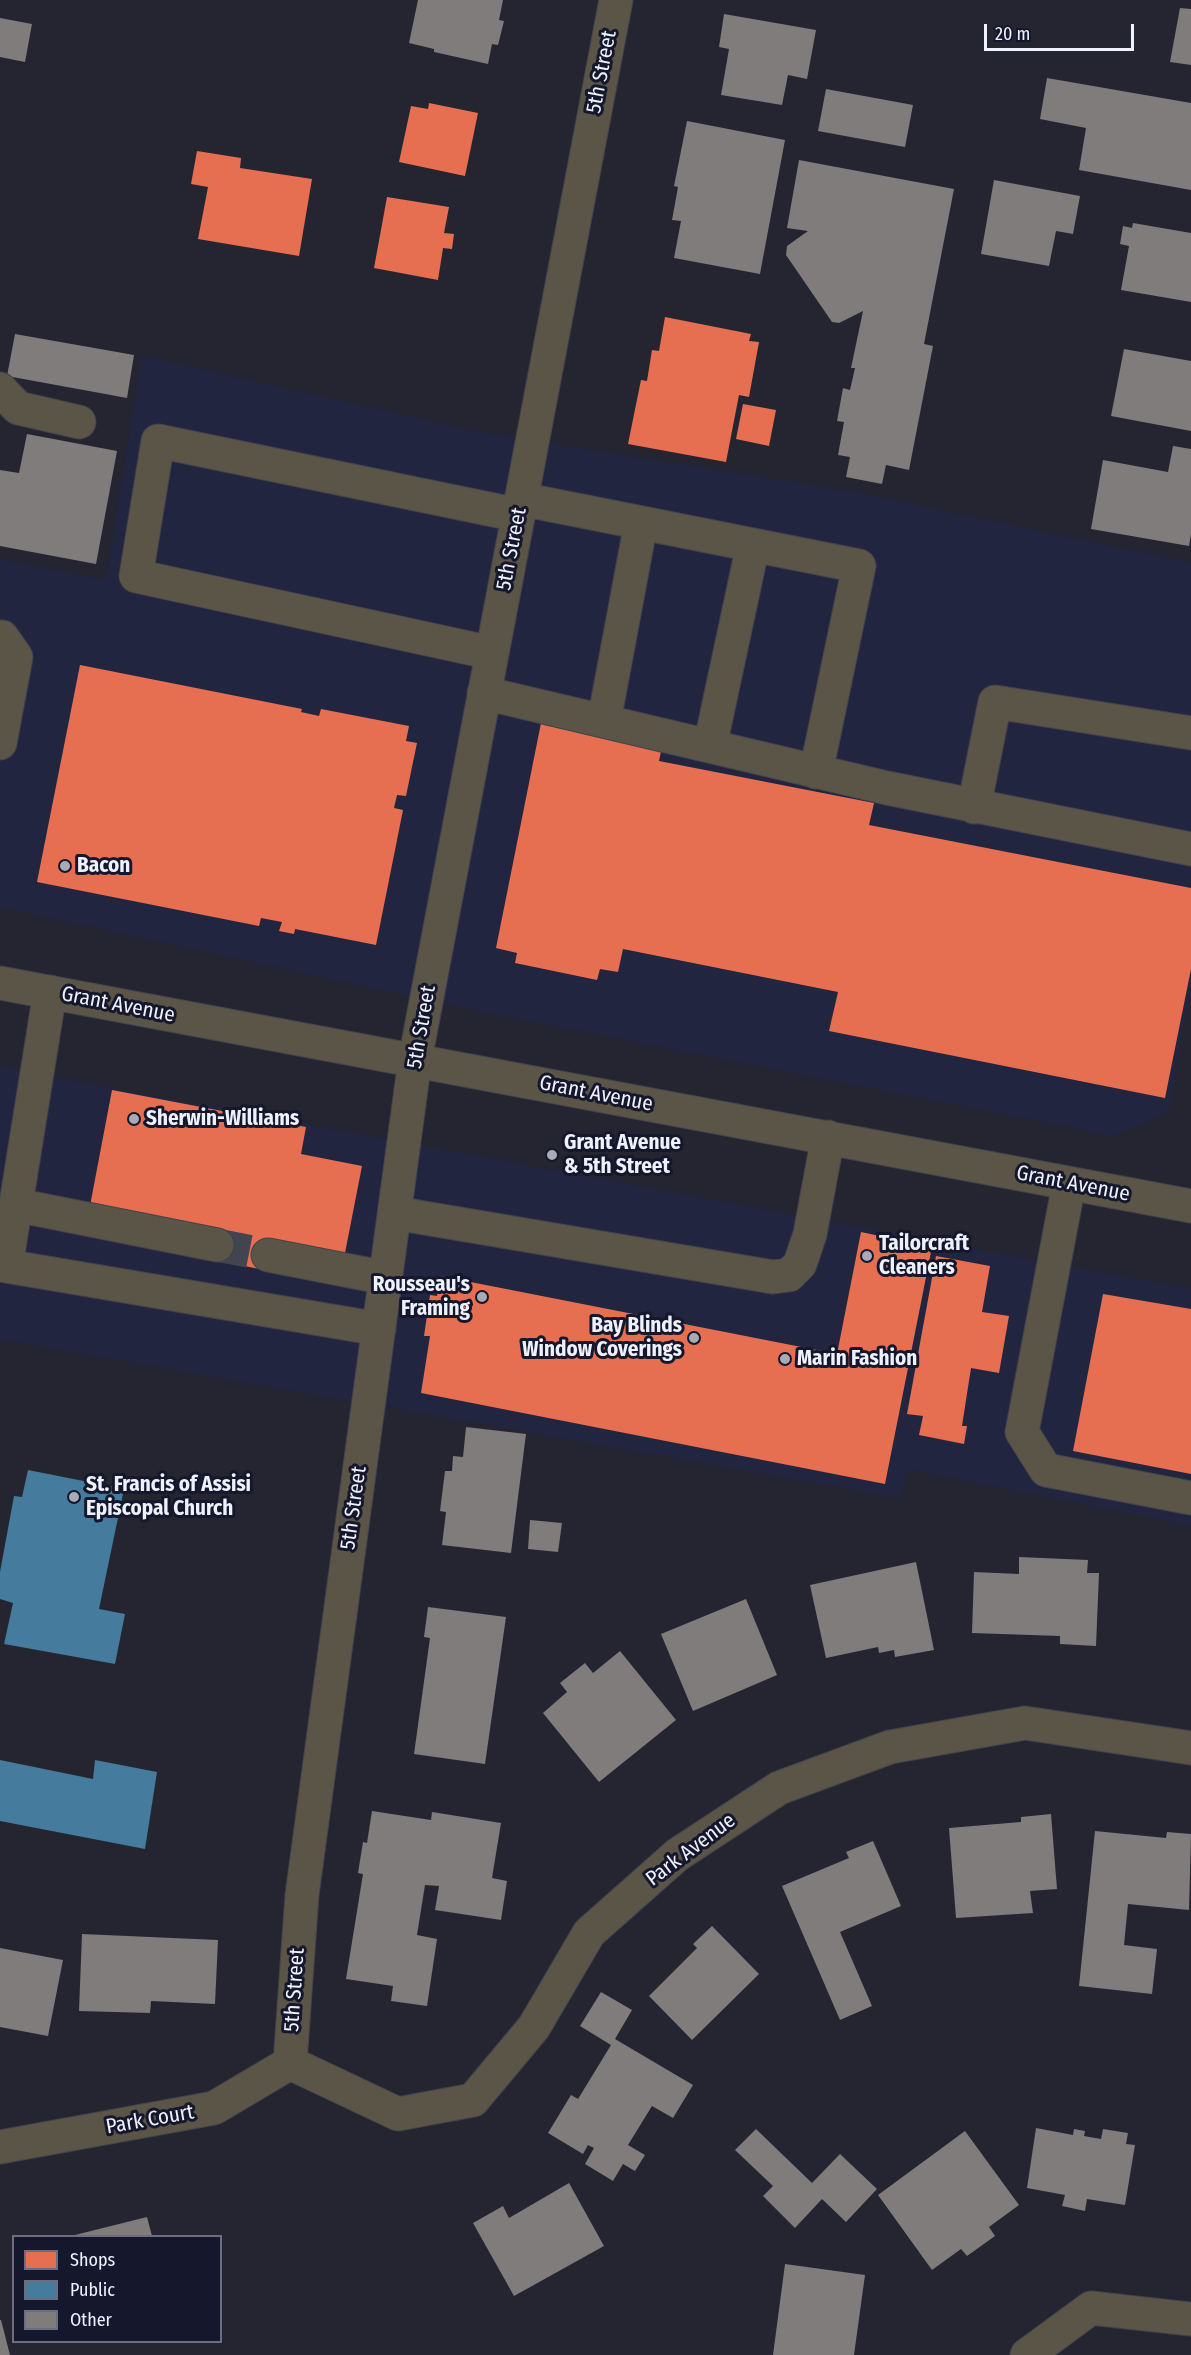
<!DOCTYPE html>
<style>
body{margin:0}
#map{position:relative;width:1191px;height:2355px;overflow:hidden;background:#242531;font-family:"Fira Sans Condensed",sans-serif}
canvas{display:block}
.legend{position:absolute;left:12px;top:2235px;width:210px;height:108px;box-sizing:border-box;background:#15172d;border:2px solid #6c6e80;margin:0;padding:8px 10px;list-style:none;font-size:18px;color:#eff1fd}
.legend li{display:flex;align-items:center;gap:12px;height:30px}
.legend b{width:30px;border:2px solid #6c6e80}
.scale{position:absolute;left:984px;top:24px;width:150px;height:27px;box-sizing:border-box;border:3px solid #eff1fd;border-top:0;padding-left:8px;font-size:18px;line-height:21px;white-space:nowrap;color:#eff1fd;-webkit-text-stroke:4px #15172d;paint-order:stroke}
</style>
<div id="map">
<canvas width="1191" height="2355"></canvas>
<ul class="legend">
<li><b style="height:16px;background:#e76f51"></b>Shops</li>
<li><b style="height:16px;background:#457b9d"></b>Public</li>
<li><b style="height:16px;background:#807c7c"></b>Other</li>
</ul>
<div class="scale">20 m</div>
</div>
<script>
const context = document.querySelector('canvas').getContext('2d');
context.lineJoin = 'round';
function paint(path, color) {
  context.fillStyle = color;
  context.fill(path, 'evenodd');
}
function poly(rows) {
  const path = new Path2D();
  for (const r of rows) {
    path.moveTo(r[0], r[1]);
    for (let i = 2; i < r.length; i += 2) path.lineTo(r[i], r[i + 1]);
  }
  return path;
}
function trace(path, color, width, dash) {
  context.strokeStyle = color;
  context.lineWidth = width;
  context.lineCap = dash ? 'butt' : 'round';
  context.setLineDash(dash || []);
  context.stroke(path);
}
function write(font, color, halo, rows, align = 'center') {
  context.font = font + ' "Fira Sans Condensed",sans-serif';
  context.lineWidth = 6;
  context.setLineDash([]);
  context.textBaseline = 'middle';
  context.strokeStyle = halo;
  context.fillStyle = color;
  for (const [text, x, y, turn = 0] of rows) {
    context.save();
    context.translate(x, y);
    context.rotate((+turn || 0) * Math.PI / 180);
    context.textAlign = isNaN(turn) ? turn : align;
    if (halo) context.strokeText(text, 0, 0);
    context.fillText(text, 0, 0);
    context.restore();
  }
}
paint(poly([
 [142,356,484,433,850,491,1191,563,1191,983,1169,1112,1114,1136,478,1011,0,907,0,559,106,580],
 [0,1067,1191,1289,1191,1526,908,1469,901,1498,0,1339]
]), '#22253f');
paint(poly([
 [429,103,478,113,465,176,399,162,411,106,428,109],
 [197,151,241,158,240,168,312,179,299,256,198,239,208,187,191,184],
 [387,197,449,207,444,233,454,234,452,249,443,248,438,280,374,268],
 [665,317,751,334,749,341,759,342,749,397,739,395,726,462,628,444,641,380,647,381,652,350,659,351],
 [743,404,776,410,769,446,736,439],
 [80,665,302,709,301,712,319,716,321,709,409,726,406,741,417,743,406,796,397,795,394,808,403,810,376,945,295,929,294,934,279,931,282,922,261,918,259,926,37,882],
 [541,723,662,747,659,761,874,803,869,825,1191,888,1191,969,1165,1098,829,1031,838,992,623,949,618,972,600,969,597,980,515,963,517,953,496,948],
 [112,1090,306,1127,301,1154,362,1166,345,1253,271,1239,265,1270,213,1260,89,1211],
 [861,1232,932,1247,885,1484,421,1393,430,1336,424,1336,430,1295,437,1296,440,1276,837,1354],
 [936,1256,990,1266,982,1312,1009,1316,999,1373,971,1368,962,1426,967,1426,964,1444,919,1435,923,1416,907,1414],
 [1103,1294,1191,1309,1191,1474,1073,1451]
]), '#e76f51');
paint(poly([
 [28,1470,124,1489,99,1609,125,1614,115,1664,4,1644,13,1603,0,1599,0,1572,14,1496,22,1497],
 [0,1760,93,1779,95,1760,157,1772,145,1849,0,1821]
]), '#457b9d');
paint(poly([
 [418,0,503,0,499,20,504,21,498,45,492,44,488,64,434,52,434,49,409,43],
 [1180,8,1191,9,1191,65,1170,62],
 [724,14,816,30,807,79,788,75,782,105,721,95,729,49,719,47],
 [0,18,32,24,25,62,0,57],
 [1047,78,1191,103,1191,190,1079,170,1086,128,1040,119],
 [826,89,913,105,905,147,818,131],
 [687,121,785,140,760,274,674,258,681,221,672,220,678,187,674,186],
 [799,160,954,189,924,344,933,346,909,470,886,465,882,484,846,477,850,457,838,455,844,422,837,421,843,388,850,390,855,368,851,368,863,311,839,323,832,322,786,255,787,246,808,231,787,228],
 [994,180,1080,196,1073,234,1056,231,1049,266,981,254],
 [1133,223,1191,233,1191,302,1121,290,1129,246,1120,244,1123,226,1132,228],
 [15,334,134,355,127,398,7,376],
 [1124,349,1191,361,1191,431,1111,416],
 [27,434,117,451,96,564,0,546,0,470,19,473],
 [1173,446,1191,449,1191,534,1189,546,1091,529,1103,460,1168,472],
 [466,1427,526,1434,511,1553,442,1545,446,1512,440,1511,445,1471,452,1471,453,1456,463,1457],
 [530,1520,562,1523,558,1552,528,1549],
 [1019,1557,1088,1560,1087,1573,1099,1573,1096,1646,1060,1644,1060,1636,972,1633,974,1572,1019,1574],
 [916,1562,934,1650,895,1657,894,1650,879,1653,878,1647,826,1658,810,1585],
 [746,1599,777,1675,693,1711,661,1634],
 [428,1607,506,1617,485,1764,414,1754,430,1638,424,1637],
 [620,1651,676,1720,599,1782,543,1713,567,1692,560,1683,585,1663,593,1673],
 [372,1811,431,1820,432,1812,501,1823,492,1878,507,1881,501,1920,435,1910,439,1886,425,1885,417,1935,437,1939,427,2006,391,2001,393,1986,346,1979,363,1874,358,1873,363,1842,367,1843],
 [1051,1814,1057,1889,1030,1891,1033,1913,956,1918,949,1828,1021,1822,1021,1817],
 [1095,1831,1166,1838,1167,1832,1191,1834,1189,1910,1128,1904,1124,1945,1157,1949,1152,1994,1079,1986],
 [873,1841,901,1906,840,1932,872,2006,840,2020,782,1886,849,1858,846,1852],
 [712,1926,759,1974,692,2040,649,1996,697,1948,693,1944],
 [82,1934,218,1940,215,2004,151,2001,150,2013,79,2011],
 [0,1948,63,1960,48,2036,0,2027],
 [601,1992,632,2010,615,2039,693,2085,673,2118,652,2106,628,2145,645,2155,635,2171,623,2164,613,2181,585,2164,594,2148,588,2145,583,2154,548,2133,571,2095,578,2099,611,2045,580,2026],
 [1036,2128,1073,2135,1074,2129,1085,2131,1084,2136,1101,2139,1103,2129,1128,2133,1126,2144,1135,2145,1125,2205,1087,2199,1085,2211,1062,2206,1065,2195,1027,2188],
 [756,2129,812,2183,840,2154,877,2189,846,2222,822,2199,795,2228,763,2196,773,2186,735,2150],
 [965,2131,1019,2205,989,2227,995,2236,967,2256,961,2249,932,2270,878,2195],
 [569,2183,604,2246,514,2296,473,2223,503,2206,509,2218],
 [147,2217,152,2236,71,2236],
 [785,2264,865,2275,854,2355,773,2355],
 [0,2320,1,2320,10,2355,0,2355]
]), '#807c7c');
trace(poly([
 [217,1245,268,1255]
]), '#424450', 33, [33, 16]);
const minor = poly([
 [0,389,18,408,79,422],
 [521,499,859,566,816,772],
 [0,637,2,637,16,657,0,743],
 [492,653,136,576,158,441,518,515],
 [484,693,887,788,1191,849],
 [604,721,641,523],
 [710,746,753,545],
 [974,807,995,702,1191,733],
 [0,983,1191,1206],
 [50,992,6,1266,379,1329],
 [1069,1184,1022,1432,1046,1470,1191,1498],
 [16,1205,217,1245],
 [395,1213,773,1277,789,1275,800,1264,810,1234,828,1137],
 [268,1255,386,1278],
 [290,2063,302,1895,415,1060,616,0],
 [290,2063,398,2114,473,2100,534,2027,589,1933,677,1855,779,1788,890,1747,1025,1723,1191,1748],
 [0,2147,214,2108,290,2063],
 [1027,2355,1091,2308,1191,2319]
]);
trace(minor, '#41424d', 35);
trace(minor, '#5a5546', 33);
for (const [x, y, r, color] of [
 [65,866,6,"#a8aab6"],
 [134,1119,6,"#a8aab6"],
 [552,1155,6,"#a8aab6"],
 [867,1256,6,"#a8aab6"],
 [482,1297,6,"#a8aab6"],
 [694,1338,6,"#a8aab6"],
 [785,1359,6,"#a8aab6"],
 [74,1497,6,"#a8aab6"]
]) {
  const dot = new Path2D();
  dot.arc(x, y, r, 0, 2 * Math.PI);
  context.fillStyle = color;
  context.fill(dot);
  trace(dot, '#15172d', 2);
}
write('21px', '#eff1fd', '#15172d', [
 ["5th Street",602,72,-79],
 ["5th Street",512,549,-79],
 ["Grant Avenue",118,1005,11],
 ["5th Street",422,1027,-80],
 ["Grant Avenue",596,1094,11],
 ["Grant Avenue",1073,1184,11],
 ["5th Street",354,1508,-82],
 ["Park Avenue",691,1850,-37],
 ["5th Street",295,1990,-86],
 ["Park Court",150,2120,-10]
]);
write('bold 21px', '#eff1fd', '#15172d', [
 ["Bacon",77,866],
 ["Sherwin-Williams",146,1119],
 ["Grant Avenue",564,1143],
 ["& 5th Street",564,1167],
 ["Tailorcraft",879,1244],
 ["Cleaners",879,1268],
 ["Rousseau's",470,1285,"right"],
 ["Framing",470,1309,"right"],
 ["Bay Blinds",682,1326,"right"],
 ["Window Coverings",682,1350,"right"],
 ["Marin Fashion",797,1359],
 ["St. Francis of Assisi",86,1485],
 ["Episcopal Church",86,1509]
], 'left');
</script>
